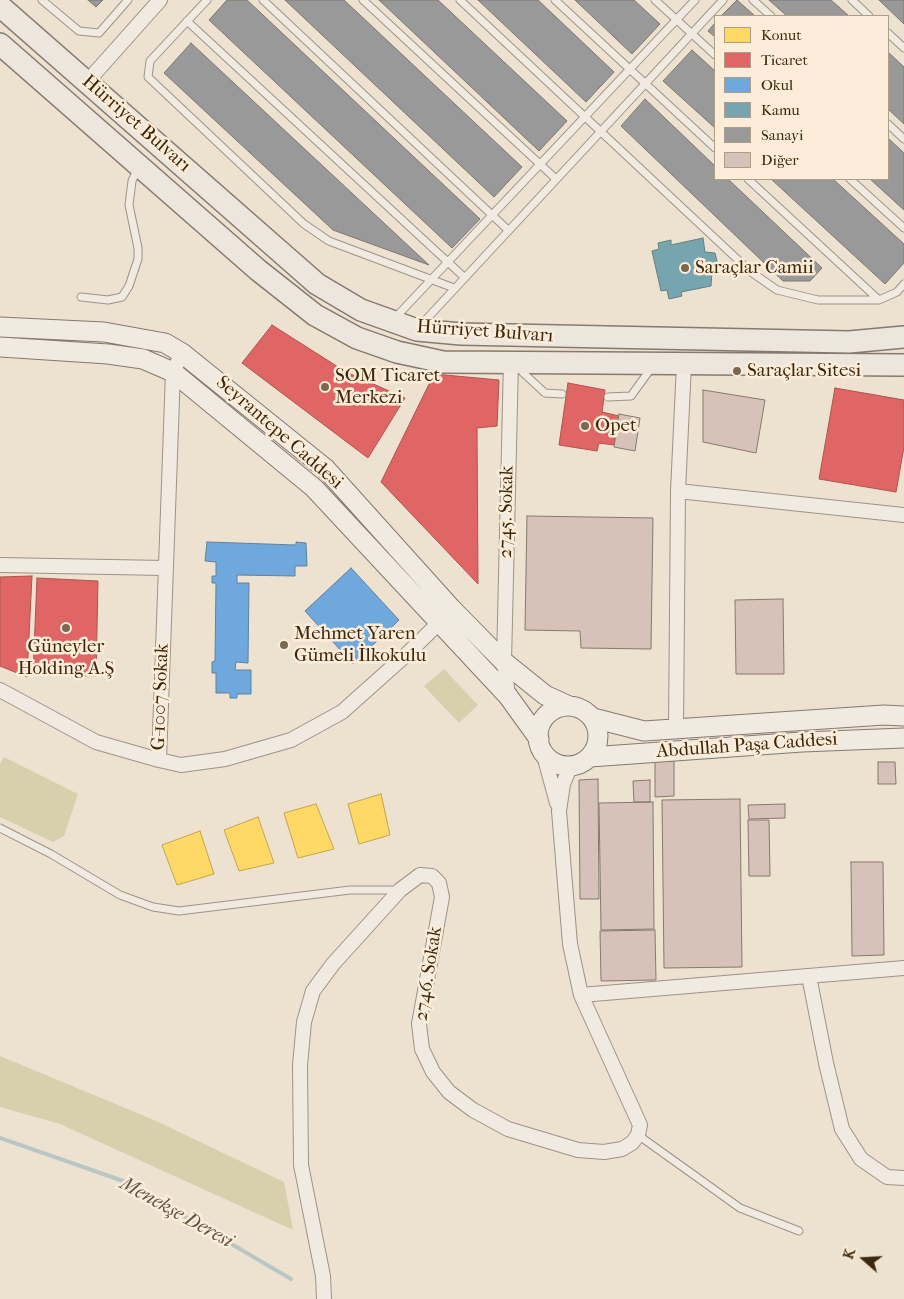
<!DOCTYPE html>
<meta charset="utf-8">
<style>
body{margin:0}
#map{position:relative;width:904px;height:1299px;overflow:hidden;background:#ede1d0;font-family:"IM FELL French Canon",serif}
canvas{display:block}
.legend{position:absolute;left:714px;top:15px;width:175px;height:165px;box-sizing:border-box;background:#fbedd9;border:1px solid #af9e87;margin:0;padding:6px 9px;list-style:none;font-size:15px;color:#3e270c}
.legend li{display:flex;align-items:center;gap:10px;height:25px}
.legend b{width:25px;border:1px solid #af9e87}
.north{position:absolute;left:839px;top:1234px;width:50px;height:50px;-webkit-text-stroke:4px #fbedd9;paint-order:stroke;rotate:289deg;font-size:14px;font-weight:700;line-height:20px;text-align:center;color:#3e270c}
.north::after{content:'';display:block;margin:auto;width:18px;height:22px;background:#3e270c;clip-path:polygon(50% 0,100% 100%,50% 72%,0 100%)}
</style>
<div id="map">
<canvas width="904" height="1299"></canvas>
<ul class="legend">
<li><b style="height:14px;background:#ffd966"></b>Konut</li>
<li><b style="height:14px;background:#e06666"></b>Ticaret</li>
<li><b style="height:14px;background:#6fa8dc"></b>Okul</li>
<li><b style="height:14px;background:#76a5af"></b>Kamu</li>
<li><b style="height:14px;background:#999"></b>Sanayi</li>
<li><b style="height:14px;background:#d6c2b8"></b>Diğer</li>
</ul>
<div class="north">K</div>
</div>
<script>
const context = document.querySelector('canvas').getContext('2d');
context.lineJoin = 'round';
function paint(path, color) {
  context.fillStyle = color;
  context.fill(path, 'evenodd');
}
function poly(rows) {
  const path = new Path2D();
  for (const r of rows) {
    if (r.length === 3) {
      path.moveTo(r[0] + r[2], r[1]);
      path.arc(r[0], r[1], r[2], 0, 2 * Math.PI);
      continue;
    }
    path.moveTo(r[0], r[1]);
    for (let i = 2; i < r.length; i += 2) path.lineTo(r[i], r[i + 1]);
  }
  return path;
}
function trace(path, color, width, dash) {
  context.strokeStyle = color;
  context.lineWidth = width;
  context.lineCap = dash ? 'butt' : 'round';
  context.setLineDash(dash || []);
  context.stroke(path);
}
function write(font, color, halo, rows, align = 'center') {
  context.font = font + ' "IM FELL French Canon",serif';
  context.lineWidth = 5;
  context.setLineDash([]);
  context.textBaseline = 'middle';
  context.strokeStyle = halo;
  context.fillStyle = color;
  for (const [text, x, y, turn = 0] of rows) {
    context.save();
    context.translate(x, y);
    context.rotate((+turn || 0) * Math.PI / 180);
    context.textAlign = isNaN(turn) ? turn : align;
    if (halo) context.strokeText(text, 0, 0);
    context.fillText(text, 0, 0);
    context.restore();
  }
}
paint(poly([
 [444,669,478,705,459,723,424,686],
 [4,757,78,794,64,836,53,842,0,817,0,764],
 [0,1056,154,1120,284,1182,293,1230,60,1124,0,1107]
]), '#d6d0ad');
const homes = poly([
 [494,392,494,424,451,425,424,480,397,466,431,394,494,392],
 [381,794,390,835,359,844,348,804,381,794],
 [316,804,334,849,298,858,284,813,316,804],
 [258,817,274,863,239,871,224,830,258,817],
 [200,831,214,874,177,885,162,845,200,831]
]);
paint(homes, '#ffd966');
trace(homes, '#c5a44b', 1);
const shops = poly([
 [272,325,346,372,405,398,368,458,242,363,272,325],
 [434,374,499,380,497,426,477,428,478,584,381,482,434,374],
 [568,383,605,390,602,412,619,416,614,445,599,443,597,451,559,445,568,383],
 [835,388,904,400,904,447,896,492,819,479,835,388],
 [32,576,27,677,0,666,0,577,32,576],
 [37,578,98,581,96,676,33,675,37,578]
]);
paint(shops, '#e06666');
trace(shops, '#af534b', 1);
const schools = poly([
 [207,542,296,545,296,542,306,543,307,566,295,566,295,576,237,575,237,583,249,583,248,663,236,662,235,670,251,670,251,694,237,694,237,698,230,698,230,693,216,693,216,673,212,673,212,662,215,661,216,583,212,583,212,576,216,576,216,562,205,561,207,542],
 [351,568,399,620,353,664,305,611,351,568]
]);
paint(schools, '#6fa8dc');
trace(schools, '#60819e', 1);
const public = poly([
 [703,238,705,252,715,253,718,265,712,271,711,286,681,292,682,296,669,299,667,290,661,291,652,251,659,249,658,243,671,240,671,245,703,238]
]);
paint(public, '#76a5af');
trace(public, '#657f7e', 1);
const industry = poly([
 [88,0,103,0,96,7,88,0],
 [227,0,247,0,480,219,452,248,209,20,227,0],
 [285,0,344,0,522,167,494,197,285,0],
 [379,0,438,0,567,121,539,151,379,0],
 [478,0,538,0,614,72,586,102,478,0],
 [575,0,634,0,660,24,632,54,575,0],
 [737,0,755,16,721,16,737,0],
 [769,0,831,0,849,16,787,16,769,0],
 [879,0,904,0,904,24,879,0],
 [715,23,715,37,708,31,715,23],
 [191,43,429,265,333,230,164,73,191,43],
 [692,50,715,71,715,128,663,81,692,50],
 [888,52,904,67,904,124,888,109,888,52],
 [645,99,715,166,715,179,728,179,822,268,810,281,783,281,621,126,645,99],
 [888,138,904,153,904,210,870,179,888,179,888,138],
 [771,179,833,179,904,244,904,263,885,284,771,179]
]);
paint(industry, '#999');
trace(industry, '#7e776f', 1);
trace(poly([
 [0,1138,126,1182,291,1279]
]), '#b8c7c3', 4);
const building = poly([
 [703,390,765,400,756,453,703,442,703,390],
 [619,414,640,418,635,451,614,447,619,414],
 [527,516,653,518,651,649,581,648,580,631,525,630,527,516],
 [783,599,784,674,736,674,735,600,783,599],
 [655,761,674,761,674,796,655,797,655,761],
 [878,762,895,762,896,784,878,784,878,762],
 [598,779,599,899,580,899,579,780,598,779],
 [650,780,650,802,634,802,633,781,650,780],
 [740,799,742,967,664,968,662,800,740,799],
 [653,802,654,929,601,930,599,803,653,802],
 [785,804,785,818,749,819,748,805,785,804],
 [748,820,769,820,770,876,749,876,748,820],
 [851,862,883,862,884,955,852,956,851,862],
 [655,930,656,980,601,981,600,931,655,930]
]);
paint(building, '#d6c2b8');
trace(building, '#847a6d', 1);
const lane = poly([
 [42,0,79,31,99,33,128,0],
 [207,0,150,61,148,77,304,224,329,241,454,288],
 [263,0,508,230],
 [363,0,556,179],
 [460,0,751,272,777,290,818,300,879,300,897,292,904,284],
 [555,0,715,148],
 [655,0,715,55],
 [753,0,771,16],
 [852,0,869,16],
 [187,21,464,277],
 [888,33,904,48],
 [888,124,904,139],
 [748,179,879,300],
 [850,179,904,228],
 [81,297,108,300,122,297,129,286,138,259,138,248,129,205,132,181,138,168],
 [395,318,695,0],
 [420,326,723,0],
 [518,368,545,393,562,394],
 [608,397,631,396,652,367],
 [0,828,51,854,120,895,153,907,179,911,350,890,400,890],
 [638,1135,740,1208,799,1231]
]);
const street = poly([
 [87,82,160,0],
 [182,353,173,372,159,760,181,765,225,759,291,740,342,712,407,654,445,617],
 [678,491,684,364],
 [0,565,165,568],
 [0,690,96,742,159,760],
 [508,696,504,662,511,361],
 [676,729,678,491,904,515],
 [543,752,557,803],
 [809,976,826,1063,842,1129,861,1159,887,1177,904,1178],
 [581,995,904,968],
 [324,1299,323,1276,301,1165,300,1065,304,1022,313,991,333,964,400,890,420,875,432,876,439,883,442,897,419,1024,422,1049,433,1072,449,1092,473,1110,508,1129,578,1150,604,1152,622,1149,632,1143,638,1135,640,1125,581,995,570,944,559,811,563,784,568,772,574,766]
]);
const secondary = poly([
 [0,327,104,332,165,343,182,353,326,469,452,609,504,662,545,695,569,706],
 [0,347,108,354,143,359,173,372,314,488,508,696,539,739],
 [568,736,30],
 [593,718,644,731,884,715,904,716],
 [590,757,802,742,904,738]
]);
const primary = poly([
 [0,6,317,284,361,310,417,330,461,334,849,342,904,337],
 [0,44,258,270,315,315,357,338,397,352,443,362,904,365]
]);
trace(lane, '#9d9387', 9);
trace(street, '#9d9387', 16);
trace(secondary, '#847a6d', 21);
trace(primary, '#847a6d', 24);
trace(lane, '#f0eae1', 7);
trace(street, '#f0eae1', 14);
trace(secondary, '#f0eae1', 19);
trace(primary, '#ede6dc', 21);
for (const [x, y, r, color] of [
 [685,268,5,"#7b6851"],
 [737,371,5,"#7b6851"],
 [325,387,5,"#7b6851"],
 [585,426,5,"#7b6851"],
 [66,628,5,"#7b6851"],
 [284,645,5,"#7b6851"]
]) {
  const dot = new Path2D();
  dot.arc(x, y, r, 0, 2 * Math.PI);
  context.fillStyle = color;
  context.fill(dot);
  trace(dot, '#fbedd9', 2);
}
write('19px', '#3e270c', '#fbedd9', [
 ["Hürriyet Bulvarı",136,124,41],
 ["Hürriyet Bulvarı",485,332,4],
 ["Seyrantepe Caddesi",279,433,41],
 ["2745. Sokak",507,512,-89],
 ["G-1007 Sokak",161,697,-88],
 ["Abdullah Paşa Caddesi",747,746,-4],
 ["2746. Sokak",429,974,-81]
]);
write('19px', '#3e270c', '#fbedd9', [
 ["Saraçlar Camii",695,268],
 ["Saraçlar Sitesi",747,371],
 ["SOM Ticaret",335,376],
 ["Merkezi",335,398],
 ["Opet",595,426],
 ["Mehmet Yaren",294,634],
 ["Gümeli İlkokulu",294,656],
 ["Güneyler",66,647,"center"],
 ["Holding A.Ş",66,669,"center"]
], 'left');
write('italic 20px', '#5c5441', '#fbedd9', [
 ["Menekşe Deresi",176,1213,29]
]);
</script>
